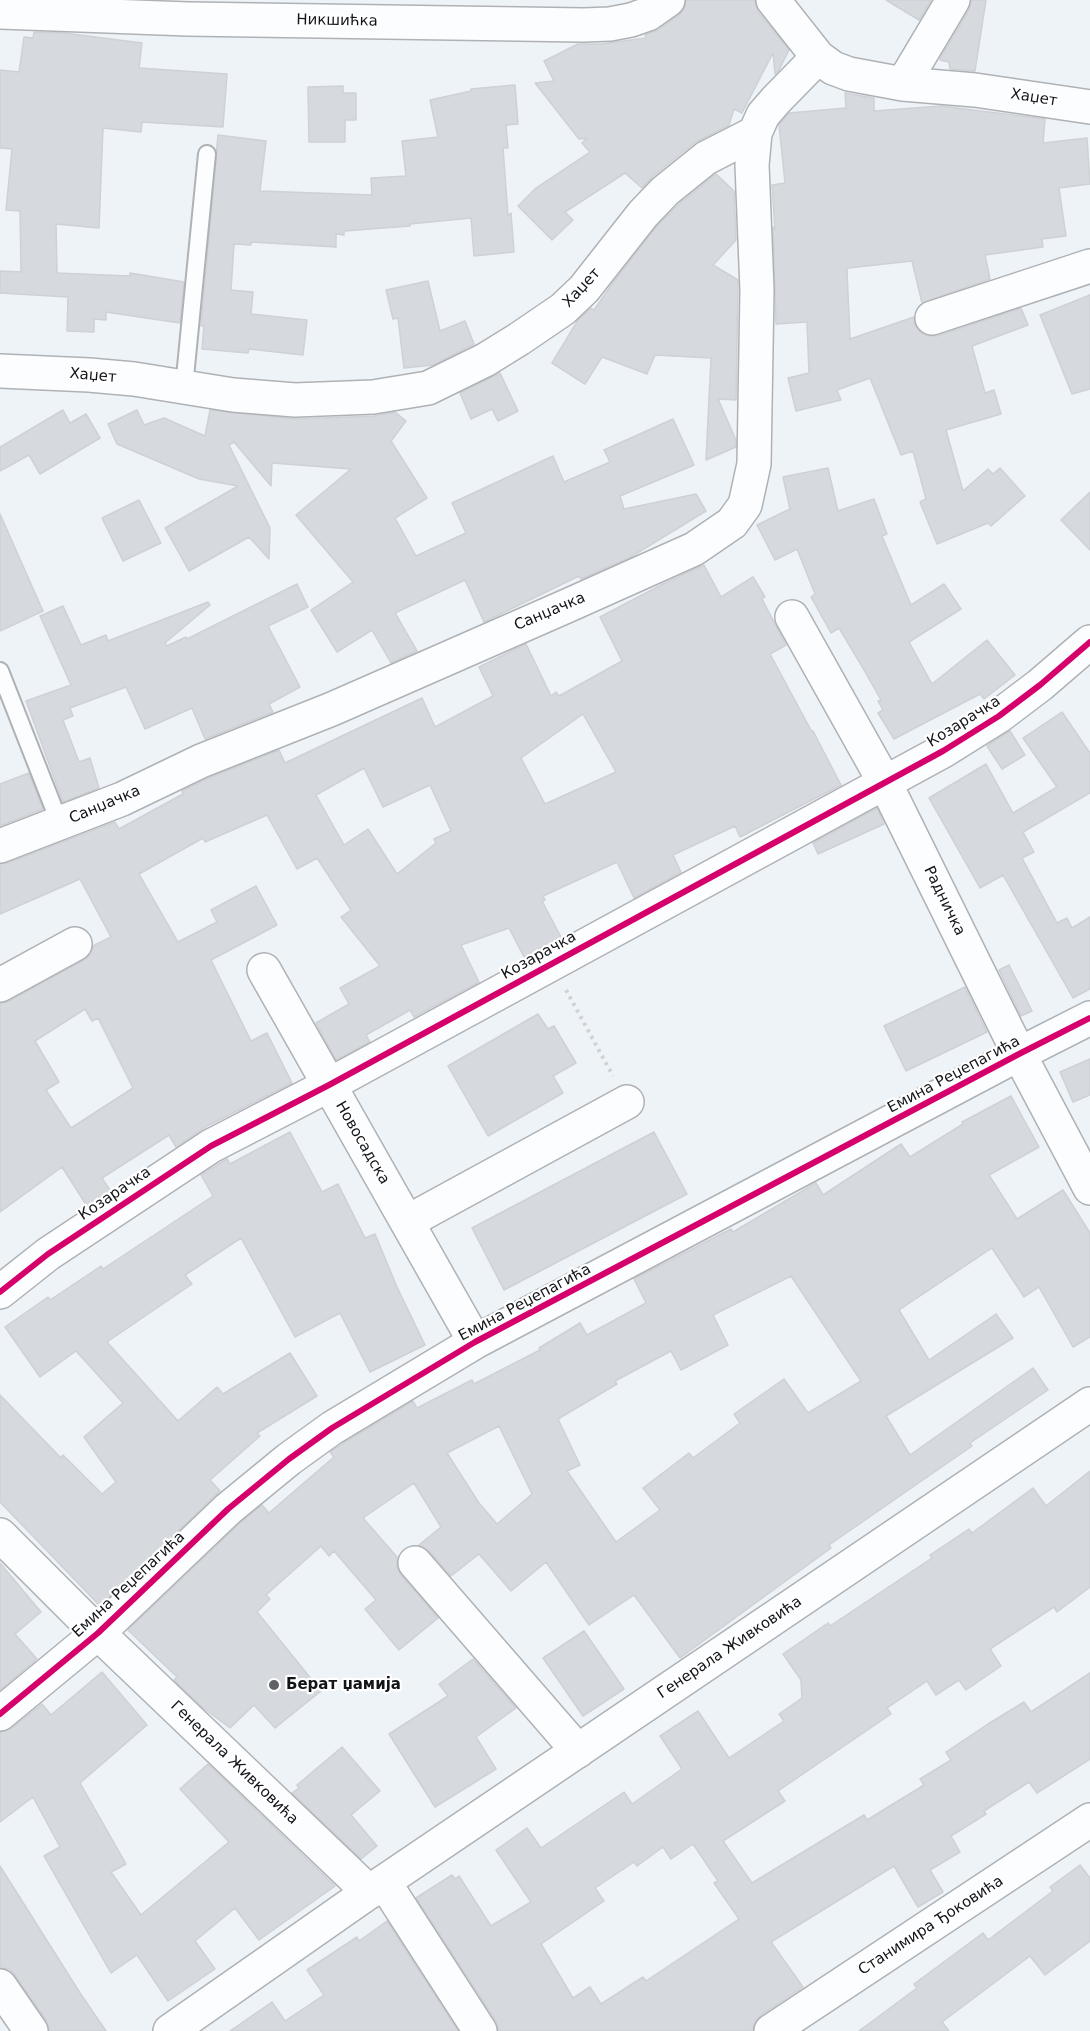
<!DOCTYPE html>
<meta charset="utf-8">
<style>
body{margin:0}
canvas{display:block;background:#eef3f8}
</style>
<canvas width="1090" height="2031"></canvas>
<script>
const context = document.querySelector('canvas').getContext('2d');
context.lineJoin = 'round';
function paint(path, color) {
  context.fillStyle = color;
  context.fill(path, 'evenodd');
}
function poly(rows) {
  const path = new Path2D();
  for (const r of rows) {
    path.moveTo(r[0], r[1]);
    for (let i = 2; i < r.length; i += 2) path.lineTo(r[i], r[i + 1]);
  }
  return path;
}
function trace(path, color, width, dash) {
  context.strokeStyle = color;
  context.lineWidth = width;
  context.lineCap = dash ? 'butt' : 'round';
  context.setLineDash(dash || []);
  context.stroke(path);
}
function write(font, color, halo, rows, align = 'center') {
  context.font = font + ' "DejaVu Sans",sans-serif';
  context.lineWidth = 4.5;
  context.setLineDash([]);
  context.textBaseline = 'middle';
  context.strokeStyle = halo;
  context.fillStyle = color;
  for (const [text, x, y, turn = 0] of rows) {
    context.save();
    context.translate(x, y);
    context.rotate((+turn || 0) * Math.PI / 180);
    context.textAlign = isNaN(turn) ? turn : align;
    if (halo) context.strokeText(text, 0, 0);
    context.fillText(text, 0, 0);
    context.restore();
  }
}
const building = poly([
 [686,0,755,0,758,12,789,50,779,70,775,74,773,53,742,113,734,109,729,125,694,143,653,176,642,188,625,173,565,212,573,220,552,240,518,206,536,188,590,152,582,143,588,138,579,139,535,83,554,81,544,61,578,44,601,44,646,38,645,35,658,30,679,15,685,8,686,0],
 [886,0,931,0,919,20,886,0],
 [972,0,986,0,975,71,950,69,949,62,940,60,941,57,969,10,972,0],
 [34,32,64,33,142,43,139,68,227,74,223,127,142,122,141,132,103,128,99,228,56,224,57,273,130,276,130,273,184,282,180,323,106,312,106,320,94,319,94,332,67,331,68,297,0,293,0,271,21,272,20,211,6,210,12,149,0,148,0,70,19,72,24,37,33,38,34,32],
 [515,85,518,124,506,125,508,148,503,148,508,216,511,213,514,252,474,256,471,218,410,224,410,226,344,231,344,235,336,234,336,247,251,242,251,245,234,244,231,290,253,292,251,314,307,320,303,355,249,349,248,353,202,349,204,326,201,326,218,135,266,141,260,191,372,195,371,178,406,176,402,141,438,137,430,100,471,91,471,89,515,85],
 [343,86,343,93,356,93,356,120,345,120,345,142,309,142,308,87,343,86],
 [845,93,874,98,874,111,941,106,1045,119,1043,143,1087,138,1090,184,1059,188,1066,236,1042,239,1043,247,985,255,990,279,922,303,912,261,848,268,847,270,850,339,914,317,914,324,920,332,929,336,937,336,1021,308,1028,325,972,346,985,393,994,390,1001,414,946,430,963,491,988,469,993,474,1000,468,1025,496,991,526,988,523,937,544,920,502,926,499,913,451,901,455,870,378,837,390,841,400,796,411,788,378,809,373,807,322,776,324,773,227,775,229,772,185,785,183,779,125,789,113,846,108,845,93],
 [716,174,734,191,736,240,713,265,738,280,736,400,718,399,736,440,736,447,706,460,711,358,655,355,647,374,602,357,585,384,552,363,578,320,591,308,594,310,612,284,657,226,678,205,716,174],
 [428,281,440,331,465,321,474,344,433,365,404,368,398,318,393,319,386,290,428,281],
 [1090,295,1090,389,1072,394,1040,315,1090,295],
 [500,373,518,411,498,421,492,409,471,419,460,393,500,373],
 [63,410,70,423,86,414,100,438,40,474,29,455,0,471,0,447,63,410],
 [137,410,144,425,164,418,205,436,210,410,296,419,374,416,395,412,406,421,391,441,427,498,395,518,416,556,466,533,452,503,553,456,564,482,610,462,604,450,673,419,694,465,620,496,624,509,696,494,706,511,629,558,581,579,579,576,484,622,465,580,395,613,417,651,391,663,372,630,337,652,311,610,353,582,296,515,351,469,272,463,271,486,234,442,229,445,270,528,269,559,249,537,189,571,165,528,238,486,199,479,117,444,108,424,137,410],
 [828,468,838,511,874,499,887,534,882,536,911,605,944,584,961,609,909,642,932,684,987,640,1015,675,984,699,980,694,894,739,878,713,883,710,878,701,881,700,864,670,839,628,831,633,811,597,815,594,797,549,775,560,757,525,790,509,783,477,828,468],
 [1090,492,1090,550,1061,520,1090,492],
 [139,500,161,543,123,561,102,518,139,500],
 [0,514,43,611,0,631,0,514],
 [704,565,721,597,753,577,765,597,762,599,786,645,770,654,812,732,813,731,841,785,740,837,735,826,673,855,681,872,634,898,617,862,543,896,545,900,542,901,561,937,524,957,509,928,461,945,479,982,414,1017,410,1010,366,1035,370,1042,336,1060,316,1023,349,1004,340,988,380,966,341,917,351,910,317,858,297,869,267,815,205,842,203,838,139,874,178,942,217,922,211,910,256,886,277,925,211,960,251,1041,267,1033,292,1083,207,1126,176,1147,169,1135,102,1178,110,1190,87,1206,62,1167,0,1212,0,1004,9,1001,84,960,91,954,93,946,111,937,80,879,0,914,0,864,7,863,115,822,119,829,183,794,182,791,209,778,279,750,285,763,422,698,435,727,493,696,479,667,526,644,551,696,556,692,559,696,622,661,600,617,663,584,704,565],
 [583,714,616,772,545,804,521,758,583,714],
 [364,768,383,807,430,785,451,831,434,839,436,843,397,874,368,829,344,845,316,795,364,768],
 [85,1009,92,1021,98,1018,133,1088,71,1128,46,1090,59,1082,35,1041,85,1009],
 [297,584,308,607,268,626,300,687,269,704,273,712,205,739,192,708,145,729,126,687,70,708,73,716,63,720,79,762,90,758,99,788,63,802,26,701,71,685,40,616,63,606,81,645,106,635,108,641,208,602,210,605,165,643,167,646,186,637,187,639,297,584],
 [1062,712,1090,753,1090,793,1023,832,1034,852,1022,858,1057,923,1067,918,1072,928,1090,917,1090,989,1073,998,1003,875,980,888,929,798,986,764,1013,813,1057,787,1023,738,1062,712],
 [1010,731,1025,755,1002,769,987,746,1010,731],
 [29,773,43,809,0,826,0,784,29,773],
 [877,808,884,824,818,854,813,843,877,808],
 [1009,965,1032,1011,1021,1016,999,970,1009,965],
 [965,987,987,1032,906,1071,884,1026,965,987],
 [538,1014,548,1029,554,1026,576,1063,553,1076,563,1093,488,1136,448,1066,538,1014],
 [1090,1059,1090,1095,1073,1102,1060,1072,1090,1059],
 [1011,1096,1039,1147,989,1175,1017,1219,1063,1190,1090,1233,1090,1337,1073,1347,1039,1287,1024,1297,992,1248,899,1310,929,1360,996,1314,1013,1338,886,1416,910,1455,1033,1368,1048,1390,970,1443,972,1446,829,1545,831,1548,680,1658,634,1595,589,1625,546,1562,511,1591,479,1554,451,1576,429,1551,419,1545,441,1527,414,1483,363,1518,397,1557,397,1567,401,1575,438,1618,399,1650,365,1609,376,1600,334,1551,329,1556,321,1546,266,1595,270,1599,257,1612,321,1691,275,1728,254,1705,230,1728,202,1707,174,1680,177,1677,128,1630,240,1523,262,1505,269,1513,334,1457,330,1452,342,1444,413,1401,417,1408,472,1380,474,1384,540,1350,539,1348,580,1323,587,1335,646,1303,634,1279,731,1229,733,1232,816,1183,823,1195,901,1144,910,1157,963,1124,962,1122,1011,1096],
 [791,1276,861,1381,808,1413,784,1379,734,1414,740,1423,693,1458,689,1453,643,1488,660,1510,616,1542,567,1471,580,1465,558,1419,617,1384,615,1381,671,1351,681,1370,728,1345,713,1315,791,1276],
 [499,1426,532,1494,497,1524,479,1503,447,1453,499,1426],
 [290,1132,322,1192,338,1184,365,1238,375,1234,397,1287,425,1345,370,1372,340,1313,295,1337,241,1238,185,1275,192,1284,107,1342,178,1421,217,1387,223,1394,290,1353,317,1396,257,1433,260,1436,210,1480,220,1491,100,1606,0,1502,0,1395,61,1458,63,1455,102,1494,116,1482,84,1437,123,1403,76,1351,40,1377,5,1327,48,1297,50,1300,101,1266,103,1269,213,1196,201,1175,227,1159,230,1164,290,1132],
 [654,1132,687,1194,504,1290,472,1228,654,1132],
 [1090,1471,1090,1587,1057,1612,1054,1607,990,1649,1001,1666,966,1690,959,1680,936,1695,927,1681,887,1708,891,1714,778,1791,785,1801,723,1841,752,1883,864,1815,867,1820,924,1785,920,1779,951,1760,946,1752,988,1724,1024,1702,1031,1712,1090,1673,1090,1759,1037,1793,1029,1782,984,1811,986,1814,951,1836,960,1852,930,1870,943,1892,918,1907,894,1866,771,1942,803,1987,761,2015,755,2022,752,2031,499,2031,496,2021,416,1898,452,1875,455,1879,459,1876,491,1926,531,1902,496,1850,527,1828,541,1848,624,1792,632,1804,682,1769,660,1736,698,1711,729,1758,784,1721,779,1714,802,1698,801,1680,783,1654,828,1623,830,1626,932,1558,930,1555,969,1529,972,1533,1033,1488,1046,1506,1090,1471],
 [693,1844,718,1881,714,1883,739,1919,646,1981,643,1977,601,2004,590,1987,573,1998,541,1944,604,1901,595,1888,634,1862,637,1866,663,1847,671,1859,693,1844],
 [0,1563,41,1612,15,1634,37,1659,0,1690,0,1563],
 [584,1631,624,1689,583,1716,543,1658,584,1631],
 [473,1659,516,1708,476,1737,496,1769,435,1807,389,1734,448,1696,439,1684,473,1659],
 [102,1672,147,1725,80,1783,126,1864,111,1872,141,1915,229,1842,180,1789,208,1764,335,1886,259,1940,235,1908,195,1941,215,1969,168,2001,137,1955,111,1973,44,1856,60,1847,33,1797,0,1822,0,1732,12,1728,42,1704,51,1715,102,1672],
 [342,1747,380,1791,351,1815,377,1846,361,1859,292,1793,299,1788,297,1785,342,1747],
 [1080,1865,1090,1878,1090,1941,1045,1975,1030,1956,942,2022,949,2031,859,2031,917,1988,914,1984,983,1933,988,1940,1053,1891,1050,1887,1080,1865],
 [0,1866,80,1993,106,2031,50,2031,46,2020,15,1975,9,1969,0,1968,0,1866],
 [387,1921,458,2031,230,2031,272,2002,285,2021,324,1995,307,1970,357,1937,359,1941,387,1921]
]);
paint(building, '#d6d9de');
trace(building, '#ced1d5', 1.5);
const service = poly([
 [184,387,207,154],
 [0,671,60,824]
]);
const minor = poly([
 [773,0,818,57,833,68,849,74,903,84,975,90,1090,107],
 [0,12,188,19,584,25,610,24,631,20,648,14,668,0],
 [903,84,953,0],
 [932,318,1090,266],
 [0,371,89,375,134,379,233,395,295,400,373,397,428,388,485,360,519,339,563,309,584,289,643,214,665,191,706,158,755,133,763,115,776,100,818,57],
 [792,617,885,783,1019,1054,1090,1188],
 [0,846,122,799,201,761,332,709,569,605,694,549,732,523,745,505,754,464,757,290,752,165,755,133],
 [264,970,475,1342],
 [0,985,75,944],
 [407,1222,627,1102],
 [0,1292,48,1254,211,1146,329,1085,943,751,999,716,1040,685,1090,642],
 [0,1535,98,1633,369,1892],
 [415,1563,578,1751],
 [0,1714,98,1633,228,1509,289,1459,332,1428,475,1342,1019,1054,1090,1018],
 [384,1882,480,2031],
 [0,1986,31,2031],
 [771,2031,1090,1820]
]);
const tertiary = poly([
 [170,2031,369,1892,1090,1404]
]);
trace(service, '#afb2b5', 20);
trace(minor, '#afb2b5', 36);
trace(tertiary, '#afb2b5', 36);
trace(poly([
 [566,990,613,1076]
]), '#d0d2d3', 4, [3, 4.5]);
trace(service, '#fcfdfe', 16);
trace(minor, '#fcfdfe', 33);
trace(tertiary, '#fcfdfe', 33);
trace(poly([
 [0,1292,48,1254,211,1146,329,1085,943,751,999,716,1040,685,1090,642],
 [0,1714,98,1633,228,1509,289,1459,332,1428,475,1342,1019,1054,1090,1018]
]), '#d6006c', 6);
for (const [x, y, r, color] of [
 [274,1685,6,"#5f6266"]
]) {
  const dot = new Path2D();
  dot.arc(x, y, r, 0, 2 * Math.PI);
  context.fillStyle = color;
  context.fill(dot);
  trace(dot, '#fff', 2);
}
write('15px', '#121418', '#fff', [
 ["Никшићка",337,21,1],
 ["Хаџет",1034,98,9],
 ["Хаџет",582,288,-47],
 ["Хаџет",93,376,5],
 ["Санџачка",550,612,-23],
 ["Козарачка",964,722,-32],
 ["Санџачка",105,805,-23],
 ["Радничка",944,901,64],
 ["Козарачка",539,956,-29],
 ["Емина Реџепагића",954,1075,-28],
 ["Новосадска",362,1143,60],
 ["Козарачка",115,1194,-34],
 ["Емина Реџепагића",525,1303,-28],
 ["Емина Реџепагића",129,1585,-43],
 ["Генерала Живковића",730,1648,-34],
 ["Генерала Живковића",234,1763,44],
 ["Станимира Ђоковића",931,1926,-33]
]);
write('bold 15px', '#121418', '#fff', [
 ["Берат џамија",286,1685]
], 'left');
</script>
